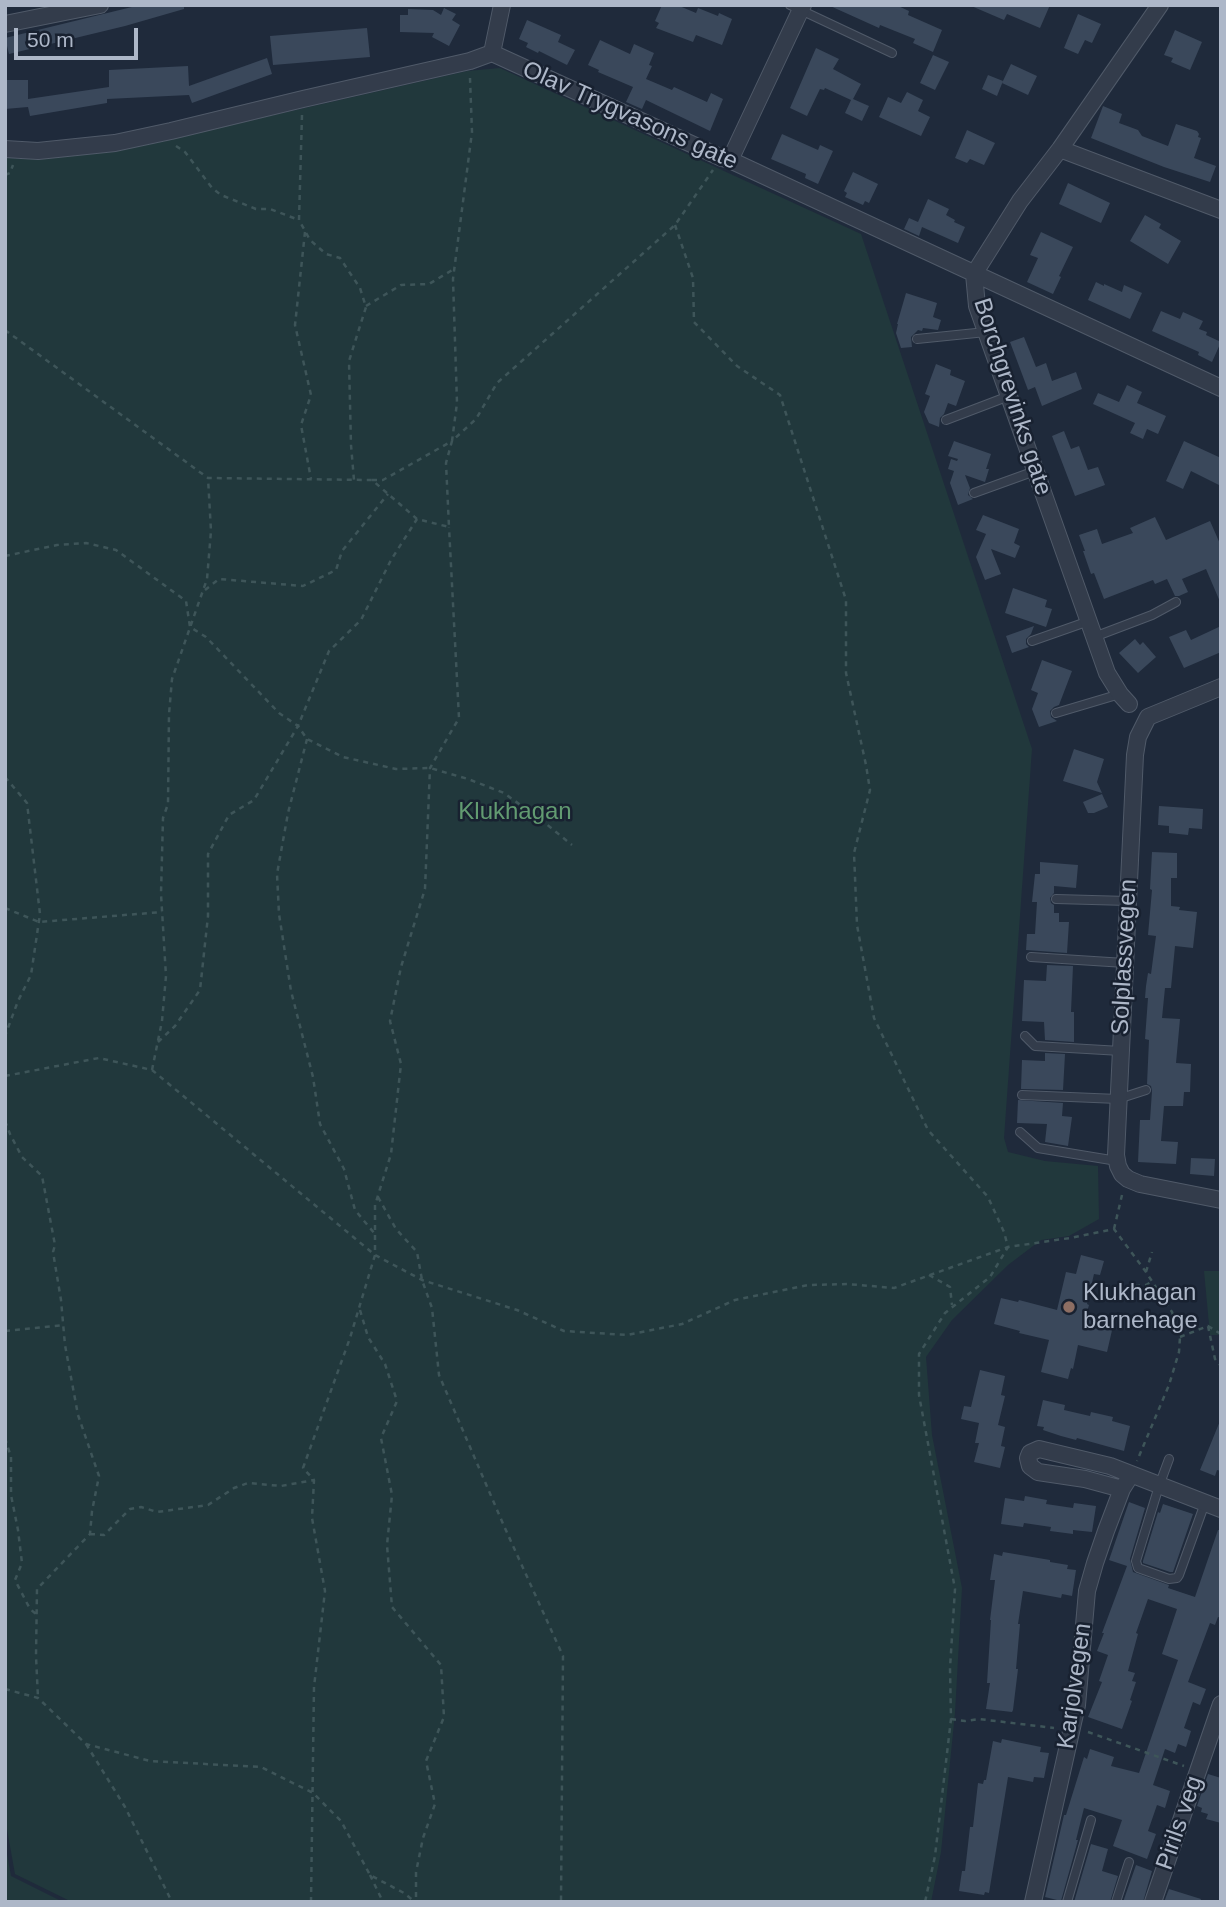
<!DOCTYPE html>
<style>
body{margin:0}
#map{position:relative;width:1226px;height:1907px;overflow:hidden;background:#1f2a3b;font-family:Arial,sans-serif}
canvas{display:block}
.frame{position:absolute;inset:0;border:7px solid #adb7c8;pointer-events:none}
.scale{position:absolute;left:14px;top:28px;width:124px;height:32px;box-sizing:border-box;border:4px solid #adb7c8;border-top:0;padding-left:9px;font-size:21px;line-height:24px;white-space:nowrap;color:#adb7c8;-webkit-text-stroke:5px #182130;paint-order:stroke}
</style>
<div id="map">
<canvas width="1226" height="1907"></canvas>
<div class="frame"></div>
<div class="scale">50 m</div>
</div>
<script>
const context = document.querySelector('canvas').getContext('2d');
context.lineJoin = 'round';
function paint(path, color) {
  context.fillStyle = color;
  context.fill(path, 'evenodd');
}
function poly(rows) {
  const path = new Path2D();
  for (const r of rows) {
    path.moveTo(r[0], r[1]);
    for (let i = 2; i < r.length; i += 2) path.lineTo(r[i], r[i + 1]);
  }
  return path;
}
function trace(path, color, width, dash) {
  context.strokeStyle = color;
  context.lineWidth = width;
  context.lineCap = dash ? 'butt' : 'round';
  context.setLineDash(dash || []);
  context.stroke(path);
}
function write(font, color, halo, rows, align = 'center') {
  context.font = font + ' Arial,sans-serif';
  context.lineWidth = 5;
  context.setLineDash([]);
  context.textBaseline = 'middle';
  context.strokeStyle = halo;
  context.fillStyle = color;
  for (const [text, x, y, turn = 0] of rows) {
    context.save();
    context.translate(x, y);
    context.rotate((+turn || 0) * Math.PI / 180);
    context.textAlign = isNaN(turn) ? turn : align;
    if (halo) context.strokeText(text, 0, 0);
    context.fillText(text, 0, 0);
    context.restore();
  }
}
paint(poly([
 [500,68,861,234,1032,749,1004,1138,1008,1152,1045,1161,1098,1166,1099,1219,1069,1236,1041,1240,1008,1265,952,1320,926,1357,932,1435,962,1588,955,1713,941,1852,931,1902,72,1902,15,1874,5,1818,5,158,35,159,116,151,467,71],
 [1204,1271,1221,1271,1221,1335,1210,1335],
 [5,1843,11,1876,63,1902,5,1902]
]), '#21383c');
paint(poly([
 [140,5,184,5,184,9,125,26,9,54,5,38],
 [662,5,677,5,696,13,698,8,718,16,719,13,732,19,722,45,696,35,693,42,656,28,659,23,655,21],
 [828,5,896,5,909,11,908,15,942,30,933,52,913,43,915,39,880,25,879,28],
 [969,5,1050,5,1040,28,1007,14,1004,20],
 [444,8,456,14,452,20,460,25,449,46,432,37,434,33,400,32,400,15,408,15,408,9,433,10,441,15],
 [1078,14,1101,24,1092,43,1085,40,1078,54,1064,48],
 [527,20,561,35,558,42,575,50,567,65,539,51,538,53,526,47,528,43,519,39],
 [367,28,370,57,273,65,270,36],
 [1175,30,1202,42,1190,70,1171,62,1173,58,1164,55],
 [600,40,630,54,634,44,654,53,649,65,652,66,646,79,672,90,674,87,707,102,711,93,723,99,710,131,646,100,642,109,626,102,633,87,598,72,599,70,588,65],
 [816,48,839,59,833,69,861,84,853,99,869,106,862,121,845,113,851,100,825,88,824,90,820,89,807,116,790,108],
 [933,55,949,62,935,90,920,83],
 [267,58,272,74,192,103,189,95,107,99,107,103,30,116,28,107,5,109,5,80,28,80,28,99,109,87,109,70,188,66,189,86],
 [1011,64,1037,76,1028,95,1002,83],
 [988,75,1003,81,997,96,982,89],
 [907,92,923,100,918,111,930,117,921,136,879,117,888,97,901,103],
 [1103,106,1122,114,1119,123,1138,130,1142,136,1168,146,1176,124,1197,131,1199,134,1198,137,1201,138,1194,158,1216,166,1210,182,1164,167,1091,138],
 [967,130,995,143,984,165,970,159,967,163,955,158],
 [782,134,818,150,820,145,833,151,818,184,805,178,806,174,771,159],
 [853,172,878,184,869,203,865,201,863,205,845,197,847,193,844,191],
 [1068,183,1110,203,1101,223,1059,204],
 [928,199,949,209,946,215,955,220,954,222,965,227,958,243,922,227,919,236,904,229,909,218,918,222],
 [1145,215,1161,224,1159,228,1181,241,1168,264,1130,241],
 [1041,232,1073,247,1059,276,1061,277,1053,294,1027,282,1038,258,1030,255],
 [1096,282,1104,286,1104,284,1122,292,1124,285,1142,293,1130,319,1088,300],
 [906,293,937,303,933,317,941,320,938,330,923,328,922,331,918,330,911,337,912,347,901,348,896,333,898,324,897,324],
 [1161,311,1180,319,1183,312,1203,321,1199,329,1207,332,1206,335,1221,342,1212,362,1198,355,1199,352,1152,331],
 [1024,337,1036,367,1046,363,1052,381,1076,372,1082,389,1042,406,1035,387,1028,390,1010,342],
 [936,364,951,370,950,375,965,381,956,406,948,403,944,414,940,418,939,427,929,423,924,412,930,396,925,394],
 [1127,385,1142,392,1137,403,1166,416,1158,434,1147,429,1143,439,1130,433,1135,423,1093,404,1098,393,1119,402],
 [1064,431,1071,449,1079,446,1088,470,1098,467,1105,485,1075,496,1052,436],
 [954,441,991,454,986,469,989,469,985,482,965,475,970,488,968,495,973,499,958,505,950,483,954,471,948,469,951,459,957,461,958,459,948,456],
 [1184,441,1221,458,1221,486,1191,471,1183,489,1166,481],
 [983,515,1019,529,1014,543,1020,546,1015,558,991,549,1001,574,985,580,976,557,986,534,976,530],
 [1155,517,1166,540,1210,521,1221,546,1221,604,1206,569,1182,579,1188,592,1179,596,1175,596,1167,579,1155,584,1153,580,1104,599,1094,573,1091,574,1083,551,1085,551,1079,535,1097,529,1102,544,1133,533,1130,528],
 [1013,588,1047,600,1045,607,1052,609,1046,627,1005,613],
 [1034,626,1031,634,1026,639,1026,644,1029,647,1012,653,1006,636],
 [1221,626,1221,652,1184,668,1169,637,1186,630,1191,640],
 [1135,639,1140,645,1143,642,1156,657,1138,673,1119,653],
 [1042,660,1072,671,1059,705,1054,707,1050,711,1051,717,1057,721,1039,727,1032,709,1038,693,1031,690],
 [1074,749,1104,759,1097,782,1102,793,1063,781],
 [1102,794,1108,807,1094,813,1088,813,1083,802],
 [1159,806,1203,809,1202,829,1189,828,1188,835,1169,833,1169,826,1158,825],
 [1152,852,1177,853,1177,878,1171,878,1171,906,1180,907,1179,910,1197,912,1193,948,1175,946,1171,988,1165,988,1162,1018,1180,1019,1176,1063,1191,1064,1190,1092,1184,1092,1183,1106,1164,1106,1161,1141,1178,1142,1176,1164,1138,1162,1140,1120,1150,1120,1152,1091,1151,1086,1147,1084,1149,1040,1145,1039,1148,998,1145,998,1146,986,1148,973,1151,974,1156,936,1148,935,1152,890,1150,889],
 [1040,862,1078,865,1076,888,1054,886,1054,893,1050,898,1051,903,1054,905,1054,913,1059,913,1059,922,1069,922,1067,953,1026,950,1027,934,1035,934,1037,902,1032,902,1035,874,1040,874],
 [1047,965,1073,966,1071,1012,1074,1012,1074,1042,1045,1040,1044,1022,1022,1021,1024,980,1046,981],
 [1045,1053,1065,1054,1063,1090,1021,1089,1022,1060,1045,1061],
 [1018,1100,1063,1103,1062,1116,1072,1117,1068,1146,1045,1142,1047,1124,1017,1123],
 [1191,1158,1215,1159,1214,1176,1190,1174],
 [1081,1255,1104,1261,1100,1275,1094,1274,1087,1304,1089,1305,1085,1319,1113,1326,1107,1352,1078,1345,1073,1369,1071,1368,1068,1379,1041,1372,1049,1340,1019,1333,1020,1331,994,1324,1001,1298,1018,1302,1019,1300,1057,1310,1066,1272,1076,1274],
 [980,1370,1005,1376,1001,1395,1005,1396,998,1425,1005,1427,1001,1446,1005,1447,1000,1468,974,1462,979,1443,975,1443,979,1423,961,1419,964,1406,971,1407],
 [1043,1400,1065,1405,1064,1410,1090,1416,1091,1412,1113,1417,1112,1421,1130,1426,1124,1451,1077,1438,1076,1440,1061,1436,1043,1430,1044,1427,1037,1426],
 [1220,1421,1221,1471,1217,1470,1215,1476,1200,1470],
 [1025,1496,1047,1500,1046,1504,1073,1508,1074,1503,1096,1506,1092,1532,1073,1530,1073,1534,1050,1531,1051,1527,1024,1523,1023,1527,1001,1524,1005,1498,1024,1501],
 [1129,1502,1145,1508,1130,1559,1133,1572,1169,1585,1168,1588,1195,1597,1218,1530,1221,1530,1221,1618,1218,1617,1215,1625,1210,1623,1188,1682,1206,1689,1200,1705,1193,1702,1184,1728,1191,1731,1186,1747,1178,1744,1175,1753,1165,1749,1153,1785,1170,1791,1165,1808,1157,1805,1148,1831,1156,1834,1147,1859,1113,1846,1122,1820,1084,1808,1076,1840,1078,1840,1061,1901,1045,1897,1064,1815,1066,1815,1084,1757,1087,1759,1090,1749,1114,1757,1111,1766,1139,1773,1178,1660,1162,1654,1177,1609,1148,1599,1136,1633,1138,1634,1128,1671,1135,1673,1132,1681,1136,1682,1130,1700,1132,1701,1122,1729,1088,1717,1102,1682,1099,1681,1108,1655,1097,1651,1104,1633,1102,1633,1127,1566,1109,1560],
 [1163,1504,1193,1514,1173,1572,1170,1572,1143,1563,1143,1561,1158,1512,1160,1513],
 [1003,1552,1050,1560,1050,1562,1068,1565,1067,1569,1076,1570,1072,1596,1062,1594,1061,1598,1023,1591,1018,1624,1020,1624,1016,1669,1018,1669,1013,1710,1012,1712,986,1709,990,1683,987,1683,991,1620,990,1620,995,1580,990,1580,994,1554,1002,1556],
 [1002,1739,1041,1747,1040,1752,1049,1753,1044,1778,1034,1777,1033,1782,1008,1777,989,1893,985,1892,984,1895,959,1891,962,1871,965,1871,970,1827,973,1827,978,1783,983,1784,984,1780,986,1780,993,1741,1001,1743],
 [1208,1774,1221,1778,1221,1823,1206,1819,1208,1814,1201,1812,1202,1808,1197,1806],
 [1091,1844,1108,1849,1102,1871,1118,1876,1110,1902,1074,1902],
 [1136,1865,1152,1871,1143,1902,1123,1902],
 [1169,1889,1201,1899,1200,1902,1164,1902]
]), '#3a485b');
const lane = poly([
 [790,5,892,53],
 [917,339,986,332],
 [946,420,1009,396],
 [974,493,1035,471],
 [1094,637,1152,615,1176,602],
 [1032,641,1089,621],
 [1056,713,1120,694],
 [1056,899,1128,901],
 [1031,957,1125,963],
 [1025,1036,1035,1046,1121,1051],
 [1022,1095,1118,1099,1146,1090],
 [1020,1132,1038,1148,1117,1161],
 [1169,1459,1159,1486,1136,1561,1138,1568,1169,1579,1177,1578,1179,1575,1205,1503],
 [1067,1902,1091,1820],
 [1116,1902,1129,1862]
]);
const street = poly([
 [5,24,100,5],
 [492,53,502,5],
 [5,149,38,151,115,143,171,131,303,99,470,61,492,53,722,158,730,160,1221,388],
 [1060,149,1221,210],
 [730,160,803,5],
 [1221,687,1148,717,1138,737,1135,755,1116,1155,1118,1166,1122,1174,1128,1179,1140,1184,1221,1200],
 [1129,704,1120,694,1107,673,977,306,974,274,1020,201,1060,149,1160,5],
 [1122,1489,1085,1479,1038,1472,1030,1466,1028,1458,1030,1453,1039,1449,1110,1466,1221,1509],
 [1033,1902,1077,1705,1087,1591,1095,1563,1106,1531,1122,1489,1131,1475],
 [1153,1902,1221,1704]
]);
trace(lane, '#505a69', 10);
trace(street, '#505a69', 18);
trace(poly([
 [302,115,299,220,310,240,326,254,340,258,360,288,366,307,349,361,351,445,354,480],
 [176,146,185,152,212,188,221,195,256,209,270,209,299,220],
 [5,175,10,173,13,165],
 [675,225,693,278,694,322,737,366,780,395,846,600,846,673,866,765,870,790,854,853,857,925,874,1018,928,1130,988,1197,1004,1232,1008,1247,990,1277,945,1313,919,1354,919,1395,955,1589,950,1668,951,1719,935,1856,925,1902],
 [305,232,295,325,311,395,301,425,311,479],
 [366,306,401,285,429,284,454,269],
 [5,330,208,478,372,480,417,519,449,527,446,463,452,441,476,419,497,383,675,225,713,170],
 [372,480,383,480,452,441,457,403,453,279,472,132,470,78],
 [5,556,57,545,86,543,116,550,186,601,190,627,206,637,279,713,298,726,307,739,343,757,396,769,430,768,468,779,504,793,545,823,572,845],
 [205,590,219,579,303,586,336,570,342,551,388,494],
 [307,739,288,813,277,874,279,914,291,991,313,1077,320,1124,344,1169,355,1210,375,1234],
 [5,777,27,803,40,914,31,975,18,1001,5,1036],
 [5,908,39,922,162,912],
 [158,1042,175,1026,200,990,208,916,208,854,229,815,254,800,298,726,329,651,361,620,391,560,417,519],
 [152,1070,162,1021,166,976,161,894,163,818,168,804,169,714,172,679,207,579,211,531,208,478],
 [5,1076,99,1058,152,1070,375,1255,422,1280,517,1310,564,1331,627,1335,682,1324,735,1300,808,1285,847,1284,894,1288,1008,1247,1070,1238,1114,1229,1146,1272,1172,1312,1180,1337,1179,1352,1169,1385,1137,1461],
 [5,1121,10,1134,22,1157,42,1176,55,1245,53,1252,61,1300,65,1345,78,1415,99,1476,92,1511,90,1534,37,1589,36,1656,38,1698],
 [378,1197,396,1229,417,1252,422,1280,432,1308,439,1375,504,1526,563,1656,561,1902],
 [1114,1229,1122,1195],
 [1146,1272,1152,1252],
 [929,1275,950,1287,952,1305],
 [1135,1286,1146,1285,1151,1282],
 [360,1310,368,1337,385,1364,397,1401,381,1438,392,1495,387,1545,392,1607,441,1665,444,1717,426,1761,435,1804,423,1838,416,1872,416,1902],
 [1208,1326,1215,1359,1221,1366],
 [5,1331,64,1325],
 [1180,1337,1208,1326,1221,1334],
 [5,1438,11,1457,11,1495,18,1530,22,1563,15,1580,30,1609,36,1614],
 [90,1534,104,1535,130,1509,141,1507,157,1512,208,1505,234,1488,248,1483,281,1486,314,1480],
 [5,1689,38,1698,86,1744,150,1761,261,1767,313,1793,341,1821,370,1875,404,1893,415,1902],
 [951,1719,965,1721,979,1719,1054,1728],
 [1088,1732,1184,1766],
 [86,1744,125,1807,172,1902],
 [370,1875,383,1902],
 [311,1902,314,1687,325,1591,312,1518,314,1480,303,1468,350,1338,375,1255,375,1205,391,1154,401,1064,390,1021,401,967,425,889,430,768,459,718,449,527]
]), '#3e5559', 2.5, [5, 5]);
trace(lane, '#333c4b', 8);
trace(street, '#333c4b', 16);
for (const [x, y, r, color] of [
 [1069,1307,7,"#8d6e63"]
]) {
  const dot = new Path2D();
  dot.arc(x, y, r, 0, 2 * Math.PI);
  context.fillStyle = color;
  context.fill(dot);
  trace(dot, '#182130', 2.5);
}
write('24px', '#adb7c8', '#182130', [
 ["Olav Trygvasons gate",630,116,24],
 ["Borchgrevinks gate",1012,397,72],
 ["Solplassvegen",1125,957,-87],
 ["Karjolvegen",1075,1686,-82],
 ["Pirils veg",1180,1823,-71]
]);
write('24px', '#629b71', '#182130', [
 ["Klukhagan",515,812]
]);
write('24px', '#adb7c8', '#182130', [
 ["Klukhagan",1083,1293],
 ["barnehage",1083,1321]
], 'left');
</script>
